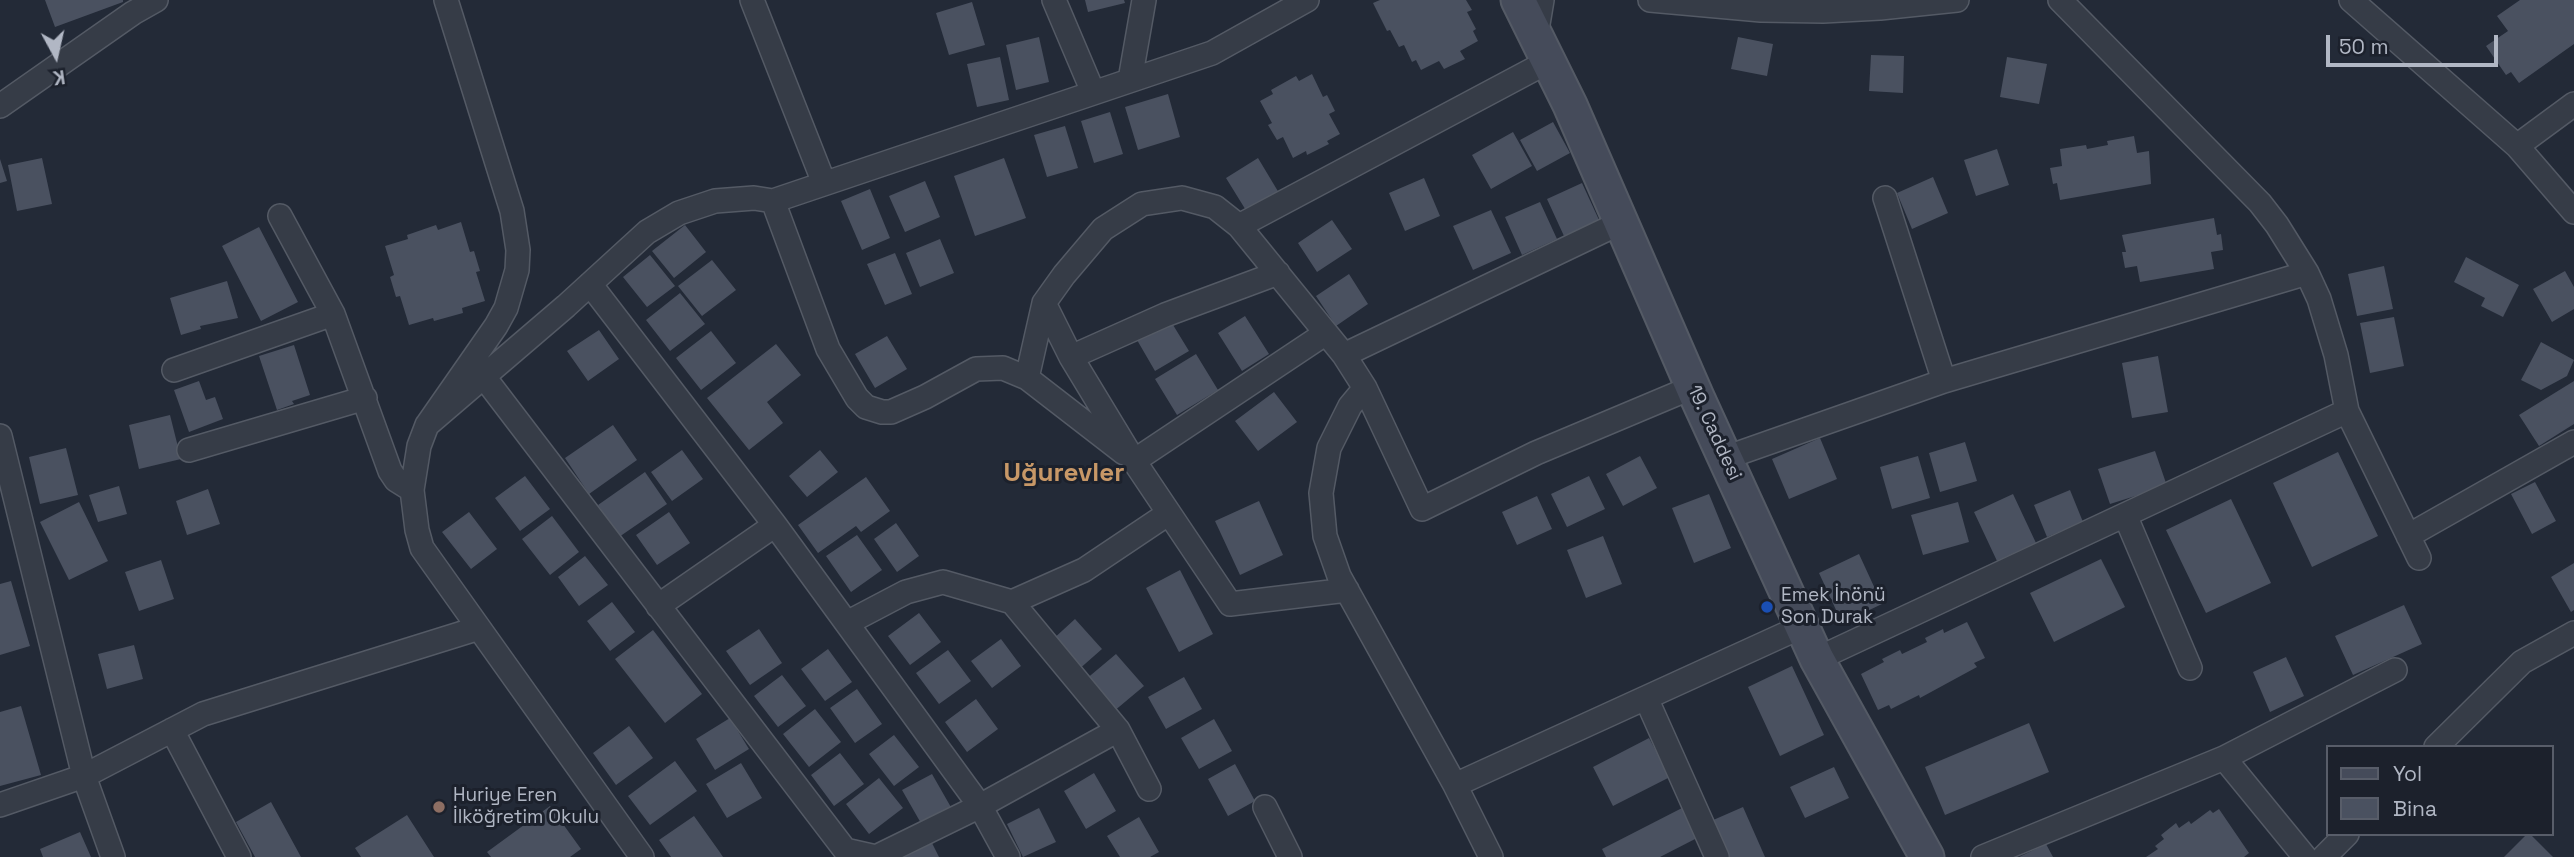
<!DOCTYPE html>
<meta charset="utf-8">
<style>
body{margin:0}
#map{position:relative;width:2574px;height:857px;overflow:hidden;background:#232a37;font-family:"Space Grotesk",sans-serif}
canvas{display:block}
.legend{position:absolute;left:2326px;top:745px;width:228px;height:91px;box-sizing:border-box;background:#1c212c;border:2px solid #585d69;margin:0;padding:9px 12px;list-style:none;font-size:21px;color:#b1b7c4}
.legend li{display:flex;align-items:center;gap:14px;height:35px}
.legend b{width:35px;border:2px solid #585d69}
.north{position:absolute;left:21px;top:21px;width:70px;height:70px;-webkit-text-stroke:5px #1c212c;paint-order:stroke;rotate:172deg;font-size:19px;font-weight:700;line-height:28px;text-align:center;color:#b1b7c4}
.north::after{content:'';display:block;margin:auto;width:24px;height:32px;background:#b1b7c4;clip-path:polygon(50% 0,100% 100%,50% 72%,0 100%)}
.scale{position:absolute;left:2326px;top:35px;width:172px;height:32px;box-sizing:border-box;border:4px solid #b1b7c4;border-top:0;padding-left:9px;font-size:21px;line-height:24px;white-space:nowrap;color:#b1b7c4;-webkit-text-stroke:5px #1c212c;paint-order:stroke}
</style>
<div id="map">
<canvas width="2574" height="857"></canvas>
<ul class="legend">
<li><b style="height:9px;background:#454b5a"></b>Yol</li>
<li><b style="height:19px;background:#4a5160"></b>Bina</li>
</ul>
<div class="north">K</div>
<div class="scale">50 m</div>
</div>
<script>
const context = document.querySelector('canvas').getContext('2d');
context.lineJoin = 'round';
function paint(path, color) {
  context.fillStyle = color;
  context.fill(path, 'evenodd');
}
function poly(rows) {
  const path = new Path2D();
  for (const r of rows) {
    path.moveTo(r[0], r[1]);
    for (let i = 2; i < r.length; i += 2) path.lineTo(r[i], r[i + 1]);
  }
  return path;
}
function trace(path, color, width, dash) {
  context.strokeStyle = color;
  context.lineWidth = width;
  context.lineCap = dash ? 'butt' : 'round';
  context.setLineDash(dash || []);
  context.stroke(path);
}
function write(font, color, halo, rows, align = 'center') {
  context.font = font + ' "Space Grotesk",sans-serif';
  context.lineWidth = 6;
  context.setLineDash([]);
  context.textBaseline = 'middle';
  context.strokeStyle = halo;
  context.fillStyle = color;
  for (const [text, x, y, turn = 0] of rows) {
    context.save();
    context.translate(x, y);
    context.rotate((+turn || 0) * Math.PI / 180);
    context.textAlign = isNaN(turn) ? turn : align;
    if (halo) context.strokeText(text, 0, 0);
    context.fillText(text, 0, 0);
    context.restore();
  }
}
paint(poly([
 [45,0,123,0,123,2,55,27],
 [1085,0,1124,0,1125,3,1088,12],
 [1380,0,1466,0,1472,10,1467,12,1476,29,1473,31,1478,41,1460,51,1465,59,1444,69,1439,61,1421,70,1416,60,1412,62,1404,45,1399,47,1390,30,1387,31,1373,3],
 [2520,0,2574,0,2574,44,2519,83,2511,72,2506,75,2486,46,2508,31,2497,16],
 [972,2,985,45,949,55,936,13],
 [1039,37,1049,82,1016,90,1006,45],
 [1738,37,1773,44,1767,76,1731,69],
 [1871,55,1904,56,1903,93,1869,91],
 [1000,57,1009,100,977,107,967,64],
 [2007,57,2047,64,2039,104,2000,97],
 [1312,74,1323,97,1327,95,1335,111,1329,114,1340,134,1327,141,1329,144,1307,155,1306,151,1293,158,1283,137,1277,140,1268,125,1272,123,1260,101,1273,94,1271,90,1296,76,1299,81],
 [1168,94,1180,137,1138,150,1125,107],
 [1110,112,1123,154,1094,163,1081,121],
 [1553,122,1570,153,1537,171,1520,140],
 [1065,126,1078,168,1047,177,1034,135],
 [1513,132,1532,166,1491,189,1472,155],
 [2134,136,2137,153,2149,151,2151,184,2060,200,2057,183,2053,184,2050,168,2062,166,2060,149,2086,145,2087,149,2108,145,2107,141],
 [1997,149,2009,185,1976,196,1964,160],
 [42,158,52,204,17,211,8,165],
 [1004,158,1026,218,975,236,954,176],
 [1258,158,1279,193,1247,212,1226,178],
 [0,159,7,181,0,183],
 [1933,177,1948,213,1912,229,1897,193],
 [1424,178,1440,216,1405,231,1389,193],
 [925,181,940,217,905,232,889,196],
 [1582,183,1599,220,1564,236,1547,199],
 [870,189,890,238,862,250,841,201],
 [1540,202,1557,239,1522,255,1505,217],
 [1491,210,1511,253,1473,270,1453,226],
 [2214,218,2217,235,2221,234,2223,250,2211,252,2214,269,2140,282,2137,266,2125,268,2122,252,2126,252,2122,235],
 [1332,220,1352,249,1317,272,1298,243],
 [461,222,470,252,474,251,480,271,476,272,485,301,462,308,463,313,434,321,433,318,409,325,400,296,396,297,390,277,394,275,385,246,408,239,407,235,436,225,438,230],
 [685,225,706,252,674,278,652,251],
 [259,227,298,302,261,321,222,246],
 [940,239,954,273,920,287,906,253],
 [895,253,912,294,885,305,867,264],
 [650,255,675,286,647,307,623,277],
 [2466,257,2519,285,2503,317,2481,306,2485,298,2454,282],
 [712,260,736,290,702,316,678,286],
 [2384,266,2393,309,2357,316,2348,274],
 [2565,271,2574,287,2574,309,2552,322,2533,289],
 [1349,274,1368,304,1336,326,1316,296],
 [227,281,238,318,200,326,201,329,181,335,170,298],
 [680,293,705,324,670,351,646,320],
 [1245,316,1269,354,1242,371,1218,333],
 [2394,317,2404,366,2370,373,2360,323],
 [1170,320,1189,351,1155,371,1137,340],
 [599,330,619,359,588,381,567,351],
 [711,331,736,363,701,390,676,358],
 [887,336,907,369,875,388,855,354],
 [2541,342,2574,360,2567,376,2541,390,2521,380],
 [776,344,801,375,767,402,783,423,749,450,707,398],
 [294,345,310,395,292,401,294,404,277,410,259,356],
 [1196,354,1218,390,1177,415,1155,379],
 [2158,356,2168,412,2132,418,2122,363],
 [199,381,206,400,215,397,223,419,189,432,174,390],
 [2574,381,2574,424,2539,446,2519,415],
 [1274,392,1297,422,1258,451,1235,421],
 [170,415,181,459,139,469,129,425],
 [613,425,637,460,589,494,565,458],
 [1820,438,1837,479,1789,499,1772,459],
 [1965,442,1977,481,1940,492,1929,453],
 [66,448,78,495,40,504,29,457],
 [682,450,703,479,672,501,651,472],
 [820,450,838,472,807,497,789,476],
 [2155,451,2167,486,2110,504,2098,469],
 [2338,452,2378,536,2312,567,2273,483],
 [1640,456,1657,488,1623,506,1606,474],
 [1918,456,1930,498,1892,509,1880,467],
 [645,472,667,504,619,537,598,505],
 [525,476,550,509,520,531,495,498],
 [1589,476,1605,509,1567,527,1551,494],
 [866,477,890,511,861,532,856,526,818,553,798,525],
 [2535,482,2556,521,2532,534,2511,494],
 [119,486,127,514,98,522,89,495],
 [208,489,220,524,187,535,176,501],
 [2070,490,2083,522,2047,537,2034,505],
 [1709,494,1731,548,1694,563,1672,508],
 [2013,494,2036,543,1997,561,1974,512],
 [1537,496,1552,529,1517,545,1502,512],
 [2231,499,2271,583,2206,613,2166,530],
 [1259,501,1283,555,1240,575,1215,521],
 [79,502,108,561,69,580,40,522],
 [1958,502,1969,542,1923,555,1911,515],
 [469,512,497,549,471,569,442,532],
 [669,512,690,543,657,565,636,535],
 [552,516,579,552,550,575,522,539],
 [896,523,919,556,897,572,874,539],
 [857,535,882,570,851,592,826,556],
 [1603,536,1622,584,1586,598,1567,550],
 [1859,554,1882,604,1842,623,1819,573],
 [585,556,608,585,579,606,558,577],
 [2101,559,2125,607,2054,642,2030,593],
 [161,560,174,599,139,611,125,572],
 [2574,563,2574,610,2571,612,2551,577],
 [1180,570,1213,634,1179,652,1146,588],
 [11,581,30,646,0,655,0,584],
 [612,602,635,632,610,651,587,621],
 [2404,605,2422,644,2353,675,2335,636],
 [919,613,941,642,910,665,888,636],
 [1075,619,1102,649,1077,671,1051,641],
 [1967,622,1985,658,1974,663,1977,667,1920,698,1919,695,1891,709,1889,705,1878,710,1861,674,1884,662,1882,659,1900,650,1902,654,1927,642,1925,638,1943,629,1944,633],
 [759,629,782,663,750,685,726,651],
 [653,630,702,694,665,723,615,659],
 [1001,639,1021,666,992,688,971,661],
 [134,645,143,679,107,689,98,654],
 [828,649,852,682,825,701,801,669],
 [948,650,971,681,939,704,916,673],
 [1116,654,1144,686,1113,712,1085,680],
 [2286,657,2304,696,2270,712,2253,672],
 [1792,666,1824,735,1780,756,1748,687],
 [782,675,806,706,778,727,754,696],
 [1184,677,1202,709,1166,729,1148,697],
 [857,689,882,724,855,743,830,708],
 [976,699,998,729,967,752,945,722],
 [21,706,41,775,0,786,0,712],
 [815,709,841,742,809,767,783,734],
 [730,718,749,749,715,770,696,739],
 [1214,719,1232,751,1199,769,1181,738],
 [2029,723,2049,772,1945,815,1925,767],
 [629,726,653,758,616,785,593,753],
 [894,735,919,767,894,786,869,754],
 [1649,738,1670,777,1613,806,1593,767],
 [840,753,864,784,834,806,811,775],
 [675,761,697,791,650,825,628,796],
 [741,763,762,798,727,818,706,784],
 [1235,764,1255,801,1228,816,1208,779],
 [1834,767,1849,798,1805,818,1790,787],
 [1094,773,1116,811,1086,829,1064,791],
 [932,774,952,809,922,825,902,790],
 [879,778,903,808,869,834,846,804],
 [271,802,301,857,255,857,236,822],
 [550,806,581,849,570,857,491,857,487,852],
 [1743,807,1765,857,1726,857,1711,821],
 [1039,808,1056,842,1023,857,1007,824],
 [1682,808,1697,838,1660,857,1606,857,1602,849],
 [2219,809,2249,853,2244,857,2146,857,2158,849,2155,846,2164,839,2161,835,2176,823,2179,828,2189,821,2191,824,2210,810,2213,813],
 [407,815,434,857,361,857,355,848],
 [694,816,719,851,723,857,671,857,659,840],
 [1139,817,1159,852,1150,857,1120,857,1107,836],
 [80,832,91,857,43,857,40,849],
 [2527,834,2530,834,2553,857,2504,857],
 [930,839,939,857,893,857],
 [2046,844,2053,857,2019,857]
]), '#4a5160');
const street = poly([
 [446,0,512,211,518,250,517,270,506,308,496,326,427,425,419,446,412,490,417,530,422,548,642,857],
 [752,0,824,183],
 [1054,0,1093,92],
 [1650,0,1761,10,1823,11,1880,8,1957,0],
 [2351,0,2517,146,2574,212],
 [1536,36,1542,0],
 [1549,61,1239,226,1344,355,1365,388,1422,509,1536,453,1693,387],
 [1130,80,1144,0],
 [0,106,133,13,156,0],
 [2517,146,2574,104],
 [1885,198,1944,381],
 [773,201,828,349,857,398,866,407,882,412,891,412,925,397,976,369,1003,368,1027,378,1124,453],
 [280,216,333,314,390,471,396,480,412,490],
 [1278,273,1165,315,1071,357,1134,461,1230,604,1347,590],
 [590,284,775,525,980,806,1008,857],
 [1344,355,1622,222],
 [1071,357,1044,303,1064,275,1103,229,1142,204,1182,198,1215,207,1239,226],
 [174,370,333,314],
 [484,377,845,850,876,857],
 [1027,378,1044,303],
 [1365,388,1350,406,1329,448,1321,493,1325,536,1339,576,1455,785,1491,857],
 [2347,411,2419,558],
 [427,425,566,306,647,232,679,213,715,201,754,198,773,201,1212,53,1307,0],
 [0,436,84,776,113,857],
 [189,450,365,398],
 [1725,458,1944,381,2307,273],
 [1134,461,1326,333],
 [2125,515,2190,668],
 [2408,536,2574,442],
 [1012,602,1118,730,1149,789],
 [658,606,775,525],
 [847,623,906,592,943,582,1012,602,1084,570,1169,513],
 [1817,659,2347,411,2336,355,2319,299,2307,273,2277,225,2260,203,2060,0],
 [1646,698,1717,857],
 [172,730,239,857],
 [2436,747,2522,662,2574,633],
 [2224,758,2305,857],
 [1455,785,1803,626],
 [0,805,84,776,203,714,479,628],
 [1265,807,1290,857],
 [876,857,980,806,1118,730],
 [1983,857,2224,758,2395,670],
 [2324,857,2347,834]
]);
const secondary = poly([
 [1518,0,1570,105,1697,397,1817,659,1927,857]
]);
trace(street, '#545a65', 26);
trace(secondary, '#545a65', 37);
trace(street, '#363c47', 23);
trace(secondary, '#454b5a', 33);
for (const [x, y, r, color] of [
 [1767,607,7,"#1a4fb4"],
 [439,807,7,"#8d6e63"]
]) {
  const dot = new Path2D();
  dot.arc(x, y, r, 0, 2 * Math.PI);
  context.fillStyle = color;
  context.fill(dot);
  trace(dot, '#1c212c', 2.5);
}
write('19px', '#b1b7c4', '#1c212c', [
 ["19. Caddesi",1714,433,65]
]);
write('19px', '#b1b7c4', '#1c212c', [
 ["Emek İnönü",1781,596],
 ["Son Durak",1781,618],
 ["Huriye Eren",453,796],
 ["İlköğretim Okulu",453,818]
], 'left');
write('bold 26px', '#c89867', '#1c212c', [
 ["Uğurevler",1064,474]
]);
</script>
